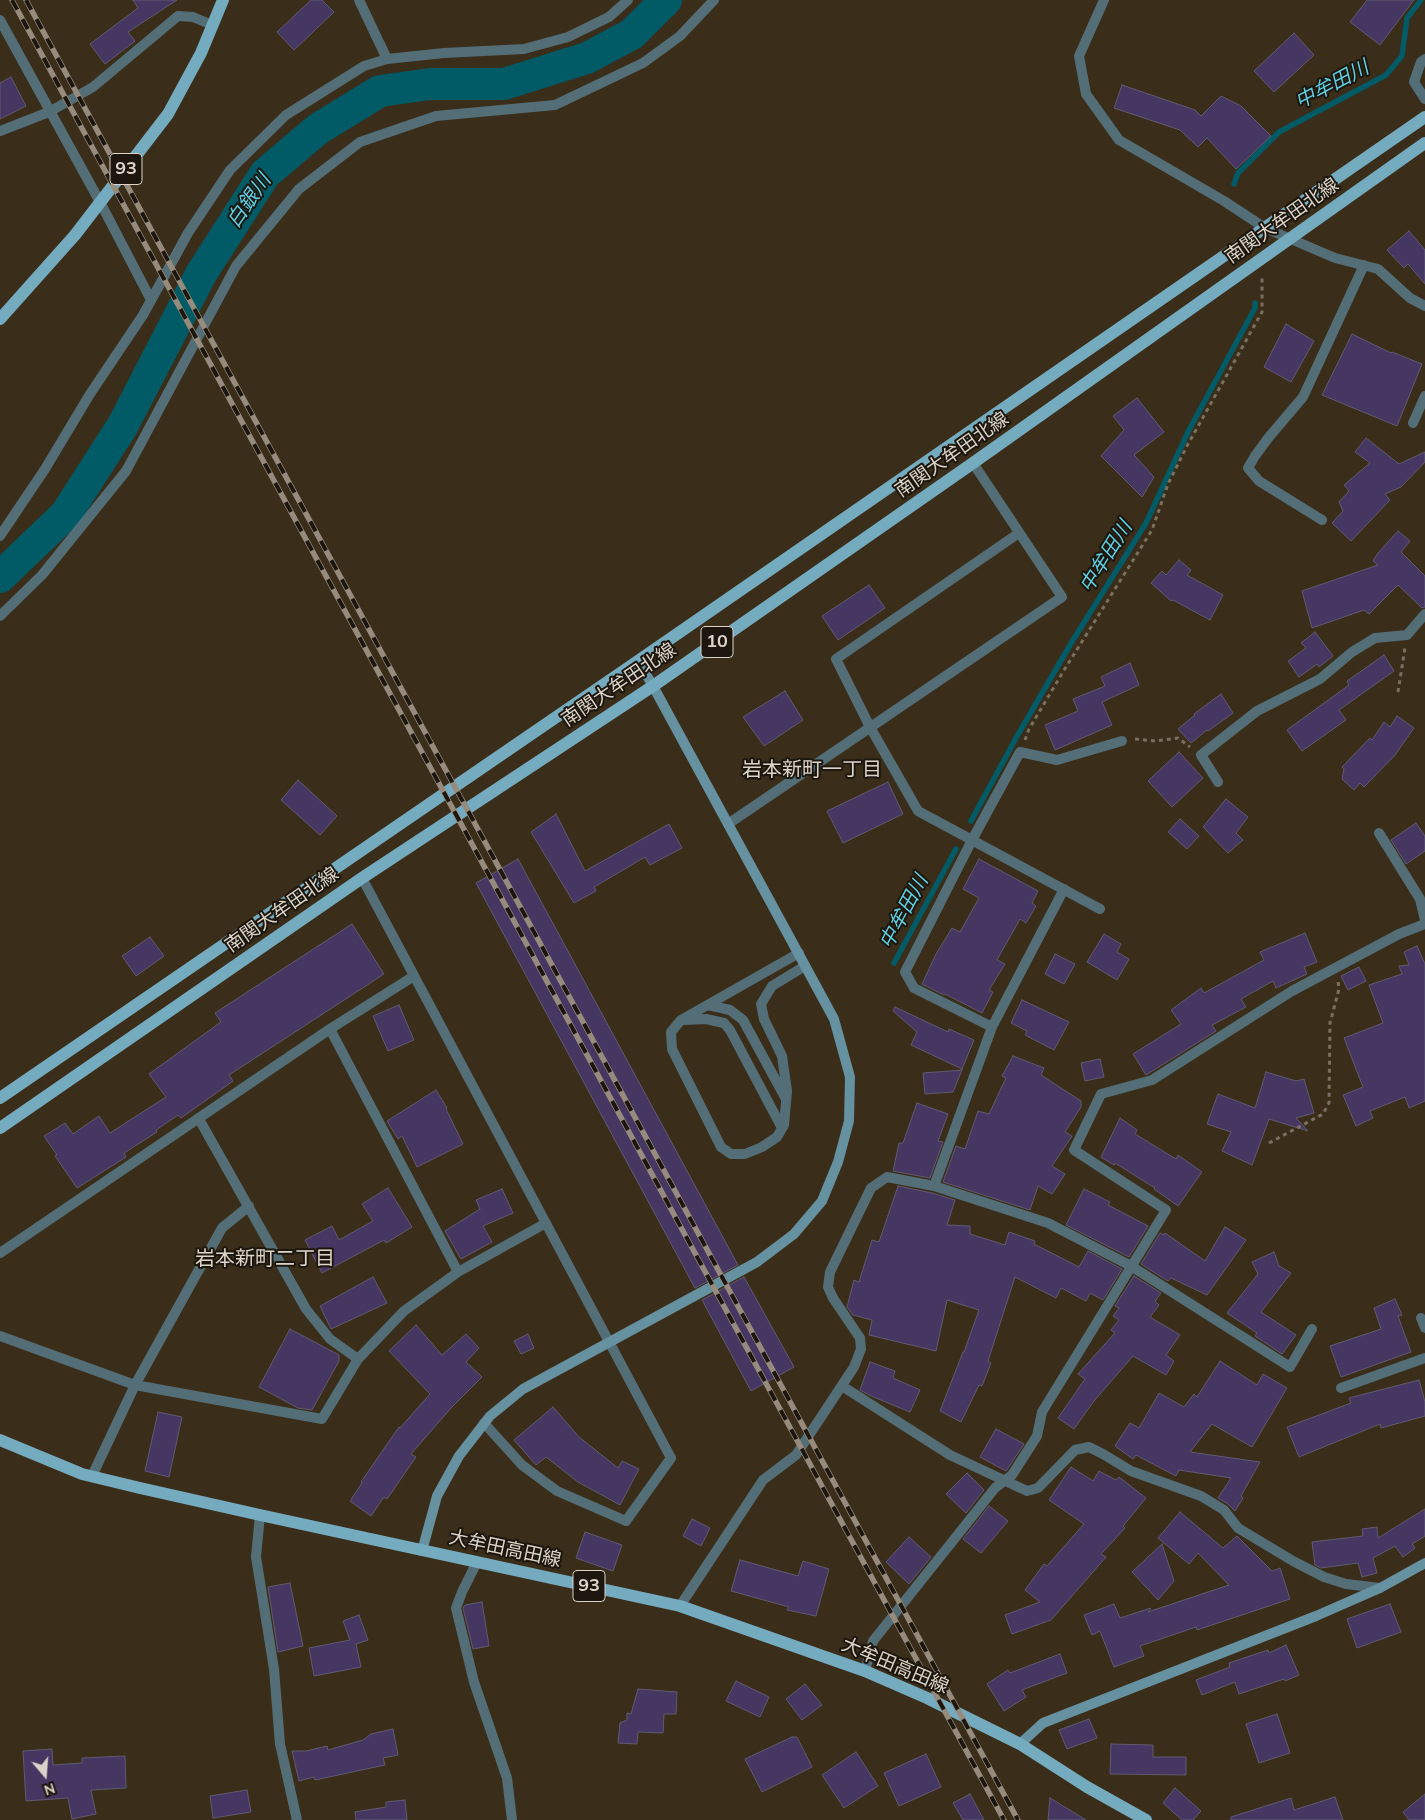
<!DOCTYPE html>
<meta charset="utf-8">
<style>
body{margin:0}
#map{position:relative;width:1425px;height:1820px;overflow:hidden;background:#3a2d1a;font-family:Mulish,sans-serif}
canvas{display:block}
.north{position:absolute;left:20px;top:1750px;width:50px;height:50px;-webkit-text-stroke:4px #1c160e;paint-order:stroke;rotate:162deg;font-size:14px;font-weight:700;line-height:20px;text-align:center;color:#dcd4c8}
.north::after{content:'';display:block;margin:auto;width:18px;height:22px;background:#dcd4c8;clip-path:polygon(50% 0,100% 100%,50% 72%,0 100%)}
</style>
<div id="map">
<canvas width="1425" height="1820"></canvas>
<div class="north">N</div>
</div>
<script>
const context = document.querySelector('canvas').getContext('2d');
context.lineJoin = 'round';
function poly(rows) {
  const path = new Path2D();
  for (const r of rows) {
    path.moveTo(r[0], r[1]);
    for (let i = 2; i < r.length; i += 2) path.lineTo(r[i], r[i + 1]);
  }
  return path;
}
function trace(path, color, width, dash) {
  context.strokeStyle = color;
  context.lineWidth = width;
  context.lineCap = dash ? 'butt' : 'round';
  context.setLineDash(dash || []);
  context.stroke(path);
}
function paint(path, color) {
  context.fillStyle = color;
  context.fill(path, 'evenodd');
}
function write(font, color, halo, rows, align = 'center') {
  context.font = font + ' Mulish,"Noto Sans JP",sans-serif';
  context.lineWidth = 4;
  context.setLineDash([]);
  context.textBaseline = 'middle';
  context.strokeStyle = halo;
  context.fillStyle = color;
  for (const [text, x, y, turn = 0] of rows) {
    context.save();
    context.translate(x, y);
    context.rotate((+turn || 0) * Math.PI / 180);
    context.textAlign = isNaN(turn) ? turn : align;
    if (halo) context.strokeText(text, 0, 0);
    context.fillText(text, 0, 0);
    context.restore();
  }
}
trace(poly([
 [1234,184,1238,173,1279,132,1386,75,1402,56,1407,18,1421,0],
 [971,821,1016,738,1070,645,1146,523,1189,430,1255,308,1255,303],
 [894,963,956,849]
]), '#005b67', 5.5);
trace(poly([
 [0,577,66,514,123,425,201,274,265,174,318,129,380,91,430,84,504,84,587,58,632,34,666,0]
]), '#005b67', 32);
const building = poly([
 [133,0,177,0,128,32,135,41,105,64,90,44,138,8,133,0],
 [311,0,322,0,334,12,294,50,277,32,311,0],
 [1367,0,1414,0,1380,45,1350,22,1367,0],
 [1294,33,1314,55,1274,92,1254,71,1294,33],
 [11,77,26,106,0,119,0,83,11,77],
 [1122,85,1195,110,1201,116,1221,96,1241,106,1271,136,1236,169,1207,138,1198,147,1180,130,1114,108,1122,85],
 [1409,231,1425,250,1425,284,1408,264,1404,268,1387,250,1409,231],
 [1286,324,1314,341,1291,382,1264,367,1286,324],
 [1352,334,1391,353,1392,352,1422,364,1397,426,1322,395,1352,334],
 [1137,398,1164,432,1134,455,1154,477,1142,497,1101,456,1124,430,1113,416,1137,398],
 [1366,438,1399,464,1425,452,1425,462,1401,487,1385,494,1390,500,1351,541,1332,523,1343,511,1339,502,1349,491,1344,485,1370,463,1355,452,1366,438],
 [1398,531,1410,541,1401,552,1425,576,1425,607,1422,608,1398,585,1369,614,1364,610,1312,628,1302,591,1378,565,1373,561,1378,553,1398,531],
 [1179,560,1191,570,1187,575,1223,595,1210,620,1173,600,1171,601,1151,583,1162,571,1166,575,1179,560],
 [869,585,885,608,838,640,822,616,869,585],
 [1315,632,1333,656,1319,667,1317,664,1299,677,1288,661,1306,648,1301,643,1315,632],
 [1384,655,1394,671,1339,710,1346,720,1302,751,1287,730,1349,685,1347,681,1384,655],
 [1130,663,1139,685,1102,702,1112,725,1055,750,1045,725,1078,711,1073,699,1105,686,1101,677,1130,663],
 [785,691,803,720,764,746,743,717,785,691],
 [1221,694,1233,713,1208,731,1207,730,1191,743,1178,729,1195,715,1194,714,1221,694],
 [1397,716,1414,728,1395,755,1364,787,1360,783,1354,790,1342,779,1344,769,1342,767,1370,738,1372,740,1384,722,1390,727,1397,716],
 [1179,752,1203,778,1172,807,1148,781,1179,752],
 [298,780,337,816,320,835,281,800,298,780],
 [888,782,903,814,843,843,827,811,888,782],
 [1226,799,1248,817,1236,833,1243,840,1228,853,1203,827,1226,799],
 [556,814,585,871,669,824,682,848,650,865,645,857,594,887,596,891,574,903,531,832,556,814],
 [1180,819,1199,836,1187,849,1168,832,1180,819],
 [1416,823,1425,836,1425,851,1406,864,1391,840,1416,823],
 [518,859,738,1265,695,1288,476,883,518,859],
 [979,859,1038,891,1032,903,1036,906,1026,923,1020,919,997,960,1005,964,989,990,993,992,982,1013,945,994,944,995,922,984,936,954,952,928,960,932,979,898,963,889,979,859],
 [352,924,384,974,229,1075,233,1081,181,1118,178,1115,156,1130,157,1132,124,1153,126,1157,77,1188,55,1156,57,1155,44,1136,65,1123,73,1134,99,1116,110,1133,166,1097,149,1074,221,1022,215,1013,352,924],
 [1305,933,1317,962,1304,967,1307,974,1276,988,1273,981,1241,999,1246,1007,1212,1025,1216,1031,1146,1075,1133,1054,1181,1024,1171,1010,1201,988,1204,993,1264,960,1260,952,1305,933],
 [1104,934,1121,944,1117,952,1129,959,1117,980,1087,962,1104,934],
 [150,937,164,956,136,976,122,956,150,937],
 [1417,946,1425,964,1425,1101,1409,1108,1405,1097,1370,1111,1373,1118,1356,1126,1343,1095,1363,1087,1344,1038,1383,1023,1369,985,1402,974,1399,966,1409,965,1404,952,1417,946],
 [1055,954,1075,964,1064,984,1045,974,1055,954],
 [1359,967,1366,981,1348,990,1341,976,1359,967],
 [1022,1000,1069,1022,1054,1050,1025,1035,1027,1031,1011,1023,1022,1000],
 [399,1005,414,1040,388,1051,373,1016,399,1005],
 [895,1007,948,1032,949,1029,974,1040,962,1069,911,1045,917,1032,893,1011,895,1007],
 [1013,1056,1044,1068,1041,1075,1081,1101,1081,1107,1065,1132,1072,1136,1052,1166,1065,1174,1052,1194,1038,1186,1030,1210,943,1182,956,1146,965,1149,978,1111,989,1114,1006,1078,1002,1076,1013,1056],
 [1100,1059,1104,1077,1085,1081,1081,1063,1100,1059],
 [962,1070,953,1092,925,1094,923,1073,962,1070],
 [1266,1072,1296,1081,1304,1079,1314,1113,1296,1118,1308,1131,1269,1119,1252,1165,1222,1151,1231,1132,1207,1124,1218,1094,1255,1108,1266,1072],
 [436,1090,447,1108,446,1109,463,1144,417,1167,402,1136,398,1139,387,1121,436,1090],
 [917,1103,948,1114,938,1141,943,1142,930,1178,893,1171,899,1143,903,1143,917,1103],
 [1120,1118,1137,1130,1135,1134,1176,1159,1178,1155,1202,1172,1178,1206,1154,1189,1155,1188,1115,1163,1114,1165,1101,1157,1120,1118],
 [898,1186,932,1193,955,1200,947,1225,970,1226,970,1234,1005,1245,1009,1232,1035,1241,1034,1244,1079,1267,1088,1251,1122,1269,1103,1300,1090,1293,1086,1301,1061,1288,1056,1298,1015,1277,988,1361,991,1363,982,1386,979,1385,961,1422,940,1411,963,1352,964,1352,979,1310,947,1300,936,1351,869,1335,872,1320,853,1315,847,1307,854,1280,859,1282,872,1240,879,1242,898,1186],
 [388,1188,412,1227,386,1243,384,1240,322,1273,305,1240,332,1226,339,1240,373,1221,362,1204,388,1188],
 [502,1189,513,1213,483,1226,492,1242,461,1259,445,1231,480,1209,476,1200,502,1189],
 [1084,1189,1110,1202,1108,1205,1148,1226,1129,1257,1066,1225,1084,1189],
 [1225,1227,1246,1240,1207,1295,1171,1278,1168,1281,1141,1264,1160,1233,1164,1235,1165,1233,1205,1261,1225,1227],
 [1274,1252,1279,1266,1291,1273,1261,1312,1296,1335,1282,1354,1255,1336,1257,1333,1227,1313,1258,1274,1252,1262,1274,1252],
 [1134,1276,1161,1293,1155,1301,1159,1305,1150,1317,1180,1335,1166,1355,1174,1361,1166,1375,1133,1356,1094,1401,1074,1429,1058,1418,1085,1379,1078,1374,1115,1333,1111,1330,1119,1320,1113,1316,1119,1308,1115,1306,1134,1276],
 [373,1277,387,1303,331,1329,320,1306,373,1277],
 [744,1277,794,1367,751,1391,702,1300,744,1277],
 [1395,1299,1402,1315,1398,1316,1411,1352,1341,1377,1330,1346,1381,1329,1374,1308,1395,1299],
 [416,1325,442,1355,466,1334,479,1348,466,1362,482,1377,451,1408,411,1454,416,1457,387,1499,384,1497,371,1516,350,1501,362,1483,361,1482,399,1427,400,1428,430,1394,389,1351,416,1325],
 [290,1329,339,1355,339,1361,312,1410,298,1408,259,1387,290,1329],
 [528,1334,534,1348,521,1354,514,1341,528,1334],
 [1220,1361,1257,1385,1263,1374,1287,1388,1252,1447,1212,1424,1190,1452,1260,1462,1241,1496,1243,1498,1235,1511,1228,1504,1218,1498,1231,1478,1179,1470,1176,1476,1136,1455,1133,1459,1115,1446,1130,1423,1139,1428,1159,1393,1184,1407,1194,1394,1197,1397,1220,1361],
 [870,1362,895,1371,893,1378,920,1390,910,1412,871,1396,860,1390,870,1362],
 [1419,1380,1425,1402,1425,1416,1381,1428,1380,1424,1299,1457,1287,1427,1351,1403,1349,1398,1419,1380],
 [553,1407,579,1437,618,1468,622,1461,639,1469,620,1505,578,1482,546,1457,536,1465,514,1440,553,1407],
 [158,1412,182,1417,169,1477,145,1471,158,1412],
 [996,1429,1024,1444,1006,1471,980,1457,996,1429],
 [1071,1467,1093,1481,1099,1471,1116,1480,1119,1477,1146,1498,1123,1526,1125,1528,1101,1554,1106,1557,1051,1620,1012,1634,1005,1615,1040,1602,1025,1590,1044,1564,1047,1566,1084,1524,1049,1500,1071,1467],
 [967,1473,984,1490,966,1513,946,1494,967,1473],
 [989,1506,1008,1521,981,1553,963,1539,989,1506],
 [1425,1509,1425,1536,1412,1544,1415,1548,1403,1557,1395,1546,1373,1558,1377,1573,1362,1577,1358,1563,1321,1568,1315,1565,1312,1542,1363,1536,1362,1529,1377,1527,1378,1538,1425,1509],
 [1180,1512,1223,1548,1237,1536,1272,1571,1280,1568,1290,1599,1197,1630,1196,1627,1140,1646,1144,1656,1114,1667,1100,1631,1092,1635,1084,1615,1114,1604,1120,1618,1151,1608,1148,1612,1229,1585,1198,1553,1189,1564,1158,1538,1180,1512],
 [692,1519,710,1528,701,1546,683,1536,692,1519],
 [585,1532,622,1545,613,1571,576,1558,585,1532],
 [909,1537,931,1557,909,1584,886,1562,909,1537],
 [1162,1544,1174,1581,1158,1600,1132,1572,1162,1544],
 [740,1560,798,1576,803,1561,829,1569,816,1616,787,1610,789,1607,731,1591,740,1560],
 [290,1583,303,1646,278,1652,268,1587,290,1583],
 [482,1602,489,1646,473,1649,463,1608,465,1605,482,1602],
 [1390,1604,1401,1632,1357,1648,1347,1619,1390,1604],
 [359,1615,368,1640,356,1644,361,1667,314,1676,309,1648,350,1640,343,1621,359,1615],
 [1286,1645,1299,1675,1285,1681,1284,1679,1239,1694,1235,1682,1202,1695,1196,1680,1230,1667,1229,1663,1268,1650,1269,1653,1286,1645],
 [1060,1654,1067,1673,1022,1690,1026,1697,1004,1711,987,1684,1008,1670,1010,1673,1060,1654],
 [736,1681,769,1697,760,1717,726,1701,736,1681],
 [805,1684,822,1705,802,1720,786,1699,805,1684],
 [638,1689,677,1692,676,1714,664,1714,663,1733,638,1732,637,1744,618,1743,620,1723,627,1720,627,1713,631,1714,638,1689],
 [1277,1714,1290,1753,1259,1763,1246,1724,1277,1714],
 [1089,1719,1097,1738,1067,1749,1059,1730,1089,1719],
 [393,1729,398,1755,383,1758,385,1765,315,1780,314,1777,299,1781,292,1751,306,1751,327,1746,328,1750,363,1740,371,1734,393,1729],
 [792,1737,797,1737,812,1767,762,1792,745,1759,792,1737],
 [1111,1744,1153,1745,1153,1757,1186,1757,1186,1775,1110,1774,1111,1744],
 [52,1749,53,1765,82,1763,82,1758,125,1756,126,1788,91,1790,96,1814,72,1819,68,1798,26,1801,23,1751,52,1749],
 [856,1752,878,1786,844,1808,822,1775,856,1752],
 [926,1754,941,1787,899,1806,884,1773,926,1754],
 [1175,1788,1201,1811,1193,1820,1182,1820,1163,1803,1175,1788],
 [247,1790,251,1812,213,1818,210,1796,247,1790],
 [970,1794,984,1820,963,1820,953,1803,970,1794],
 [1425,1794,1425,1820,1409,1820,1403,1812,1425,1794],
 [1335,1797,1343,1820,1231,1820,1231,1817,1291,1798,1294,1810,1335,1797],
 [1050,1798,1086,1820,1048,1820,1050,1798],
 [405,1800,407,1820,356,1820,355,1812,386,1807,386,1802,405,1800]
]);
paint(building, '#453662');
trace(building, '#615b71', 1);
trace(poly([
 [1398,692,1405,648],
 [1135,739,1156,741,1178,738,1190,747],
 [1025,740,1029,729,1066,667,1152,530,1168,484,1187,446,1262,312,1262,276],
 [1269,1143,1323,1114,1329,1103,1330,1023,1339,989,1338,981]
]), '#7b705f', 3, [4, 4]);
trace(poly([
 [799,953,681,1020,671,1032,672,1049,721,1147,731,1154,745,1154,762,1147,777,1137,784,1125,787,1091,782,1056,764,1019,761,1004,772,986,805,966],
 [708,1005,730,1010,743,1020,786,1099],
 [684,1020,706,1019,724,1023,730,1030,782,1128]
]), '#546e77', 10);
trace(poly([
 [359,0,387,59],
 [1104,0,1079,56,1086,94,1119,140,1224,201,1265,228,1335,258,1378,269,1410,298,1425,306],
 [0,20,100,202,151,300],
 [1425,59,1421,62,1414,82,1425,99],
 [0,131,49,112,93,87,178,16,193,17,212,25],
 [1413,423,1425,396],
 [1322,520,1259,481,1248,468,1255,456,1269,437,1303,397,1364,265],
 [1019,533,836,659,870,727,918,811,1100,909],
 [0,536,45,469,90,394,143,315,188,233,230,170,286,115,364,66,387,59,444,53,524,49,568,37,609,17,628,0],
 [0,616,42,575,126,471,236,266,299,189,360,142,436,116,555,105,643,63,680,36,714,0],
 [1218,782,1201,755,1257,711,1320,679,1352,652,1375,638,1407,635,1425,614],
 [728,824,1062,597,973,463],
 [1379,833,1420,899,1425,920],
 [362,878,671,1458,626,1521,557,1491,522,1465,484,1423],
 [992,1027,914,988,905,972,972,840,1020,752,1057,760,1122,741],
 [330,1029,458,1272],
 [199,1119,306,1309,330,1339,358,1359],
 [934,1186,992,1027,1064,889],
 [0,1253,330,1029,414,976],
 [1421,1318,1425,1328],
 [0,1336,135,1385,322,1419,358,1359,404,1311,458,1272,546,1223],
 [842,1386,950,1455,1027,1491,1038,1488,1075,1450,1089,1447,1103,1454,1131,1471,1201,1496,1224,1510,1238,1528,1293,1561,1324,1577,1346,1584,1380,1588],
 [1341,1388,1425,1358],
 [92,1476,135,1385,222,1228,249,1206],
 [260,1515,256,1557,274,1669,280,1744,297,1820],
 [477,1562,462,1592,456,1608,474,1682,507,1778,512,1820],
 [680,1606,763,1480,796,1455,854,1367,861,1349,860,1338,833,1298,828,1287,830,1272,871,1188,887,1177,934,1186,1048,1223,1131,1266,1290,1367,1312,1329],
 [865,1671,873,1641,995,1488,1012,1475,1037,1436,1042,1412,1166,1210,1074,1150,1101,1094,1152,1080,1292,991,1399,934,1425,924]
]), '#546e77', 10);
trace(poly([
 [422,1551,437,1496,459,1456,490,1416,523,1389,757,1262,794,1234,822,1201,838,1162,849,1121,850,1077,834,1019,653,686,638,661],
 [1020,1744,1043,1723,1316,1616,1380,1588,1425,1563]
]), '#6691a0', 10);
trace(poly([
 [0,319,75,235,168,114,201,53,223,0],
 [0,1098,638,661,1425,117],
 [0,1128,362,878,653,686,973,463,1425,143],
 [0,1440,82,1474,140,1488,260,1515,680,1606,865,1671,927,1698,1020,1744,1087,1787,1146,1820]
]), '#74abbf', 12);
const rail = poly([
 [12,0,1004,1820],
 [26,0,1018,1820]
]);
trace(rail, '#968b7c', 5.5);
trace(rail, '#1c160e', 4, [11]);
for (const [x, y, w] of [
 [126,169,32],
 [717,642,32],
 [589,1586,32]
]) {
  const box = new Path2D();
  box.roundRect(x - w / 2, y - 15.5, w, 31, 4);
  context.fillStyle = '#1c160e';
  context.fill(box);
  trace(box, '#dcd4c8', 1);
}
write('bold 18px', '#dcd4c8', null, [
 ["93",126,169],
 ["10",717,642],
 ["93",589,1586]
]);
write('19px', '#dcd4c8', '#1c160e', [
 ["南関大牟田北線",1282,221,-35],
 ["南関大牟田北線",952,455,-35],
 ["南関大牟田北線",619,685,-34],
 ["南関大牟田北線",282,910,-35],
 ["大牟田高田線",505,1549,12],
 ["大牟田高田線",895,1666,23]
]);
write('italic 20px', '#5fd0e4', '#1c160e', [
 ["中牟田川",1332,85,-28],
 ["白銀川",249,201,-55],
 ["中牟田川",1106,557,-58],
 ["中牟田川",904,912,-62]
]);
write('20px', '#dcd4c8', '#1c160e', [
 ["岩本新町一丁目",812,770],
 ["岩本新町二丁目",265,1259]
]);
</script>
